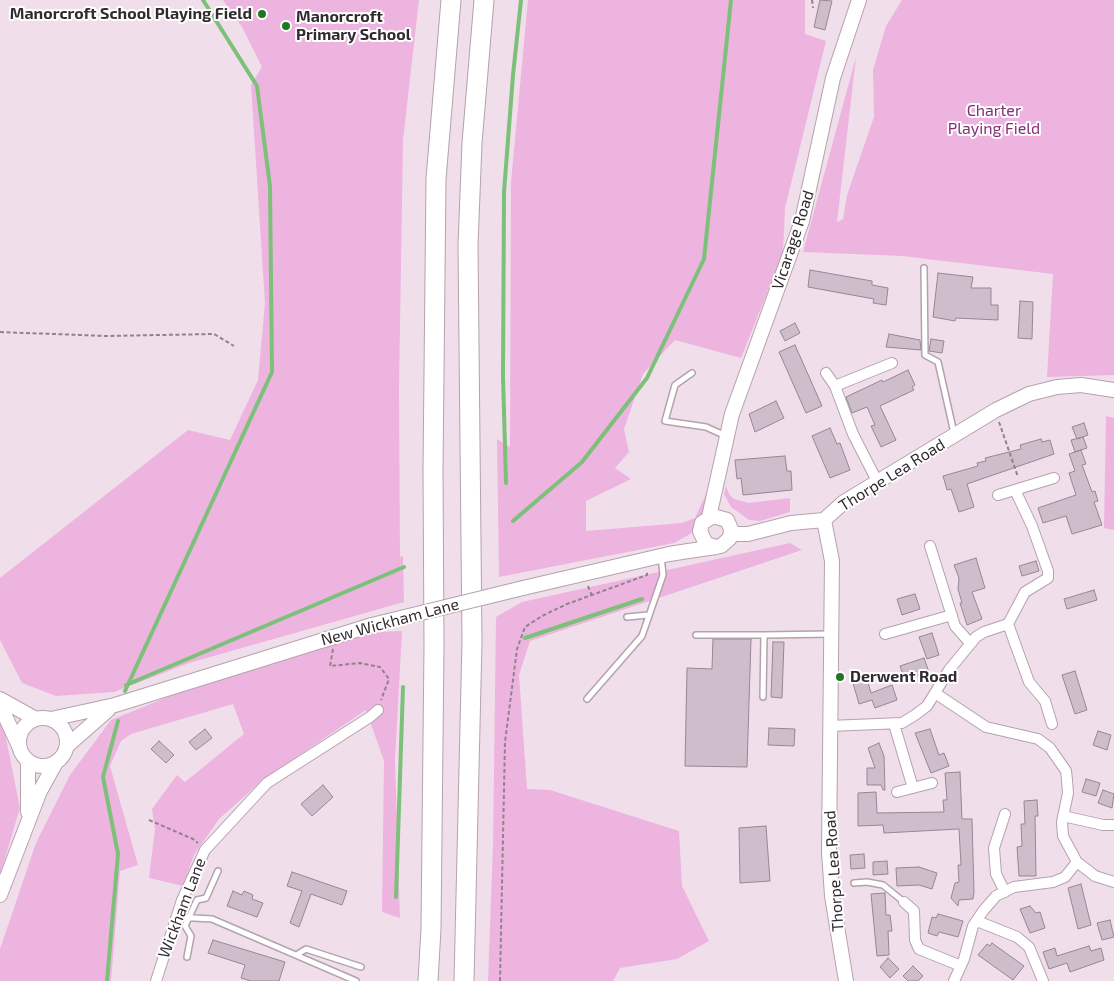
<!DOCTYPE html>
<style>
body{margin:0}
canvas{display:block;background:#f0deeb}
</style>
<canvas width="1114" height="981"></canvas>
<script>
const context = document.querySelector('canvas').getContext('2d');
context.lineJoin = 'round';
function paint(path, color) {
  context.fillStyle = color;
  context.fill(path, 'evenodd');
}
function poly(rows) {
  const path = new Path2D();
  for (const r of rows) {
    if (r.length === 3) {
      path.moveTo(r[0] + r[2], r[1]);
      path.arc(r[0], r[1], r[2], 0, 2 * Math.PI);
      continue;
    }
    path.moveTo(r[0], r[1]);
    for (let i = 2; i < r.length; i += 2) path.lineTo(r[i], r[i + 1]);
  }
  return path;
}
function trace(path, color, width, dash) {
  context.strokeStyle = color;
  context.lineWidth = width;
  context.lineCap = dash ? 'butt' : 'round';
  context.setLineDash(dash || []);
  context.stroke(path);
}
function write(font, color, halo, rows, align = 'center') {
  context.font = font + ' "Exo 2",sans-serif';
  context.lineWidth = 4;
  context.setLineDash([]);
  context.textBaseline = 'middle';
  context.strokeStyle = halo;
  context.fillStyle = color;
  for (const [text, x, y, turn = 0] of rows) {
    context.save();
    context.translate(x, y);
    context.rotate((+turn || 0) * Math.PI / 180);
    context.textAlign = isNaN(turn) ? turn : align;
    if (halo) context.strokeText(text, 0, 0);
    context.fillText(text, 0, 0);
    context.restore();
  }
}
paint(poly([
 [223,0,419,0,403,140,399,389,400,557,403,556,404,602,189,663,114,692,56,696,22,683,0,640,0,578,188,430,230,440,258,380,265,303,251,85,262,67,242,27],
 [528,0,805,0,805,34,826,41,785,208,783,253,741,358,675,340,643,374,624,429,629,452,615,468,631,479,586,501,586,531,682,523,695,518,708,490,708,505,700,523,690,534,674,543,499,577,497,439,510,447,511,182],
 [902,0,1114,0,1114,375,1047,377,1053,274,902,256,803,252,856,57,837,222,843,219,847,195,874,117,873,70,886,26],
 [1106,416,1114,418,1114,530,1104,528],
 [726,486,729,494,734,499,749,503,790,498,790,512,760,521,749,520,731,507,724,494],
 [790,543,802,550,530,641,519,675,527,789,550,790,679,831,682,886,709,941,677,959,620,968,613,981,488,981,493,845,496,617,522,602],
 [402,631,395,760,400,918,382,912,384,761,366,710,264,779,219,819,194,855,183,886,149,878,155,829,152,809,177,775,185,782,244,734,233,704,131,734,121,741,110,766,138,865,120,871,111,981,0,981,0,949,36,843,70,775,111,720,185,690,335,642,375,632],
 [0,720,4,728,20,808,0,875]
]), '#eeb4e0');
trace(poly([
 [506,483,503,377,504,192,513,75,521,0],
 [513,521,582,462,647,378,704,259,731,0],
 [525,638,642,599],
 [126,685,404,567],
 [125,691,272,372,270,186,257,86,203,0],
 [396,897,403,687],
 [107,981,118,854,103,777,118,721]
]), '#7cc079', 4);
const building = poly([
 [820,0,832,1,825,30,814,27,820,0],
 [810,270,872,281,872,285,888,288,886,305,873,303,874,299,808,287,810,270],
 [938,273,973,277,971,288,991,288,991,305,998,305,998,320,956,318,955,321,933,317,938,273],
 [1020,301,1033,302,1032,339,1018,338,1020,301],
 [795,323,800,333,785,341,780,331,795,323],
 [889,334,920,340,921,350,886,347,889,334],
 [931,339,944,341,942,353,929,351,931,339],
 [795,345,822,406,806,413,779,352,795,345],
 [908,370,915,385,912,387,914,390,880,406,896,440,881,447,871,426,875,425,867,407,852,413,846,397,882,380,883,382,908,370],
 [776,401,784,418,755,432,749,414,776,401],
 [1084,423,1088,435,1077,439,1072,427,1084,423],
 [830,428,837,444,840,443,850,470,830,478,812,436,830,428],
 [1083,437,1087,448,1075,452,1071,440,1083,437],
 [1041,439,1042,442,1050,440,1054,454,967,484,974,507,959,512,951,489,947,490,943,476,978,466,977,463,986,461,985,458,1021,449,1020,445,1041,439],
 [1081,450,1086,464,1082,465,1092,492,1095,491,1098,501,1094,502,1102,525,1072,534,1066,516,1043,523,1038,508,1076,495,1069,473,1075,471,1069,454,1081,450],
 [785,456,787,471,791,471,792,490,743,495,741,478,737,479,735,460,785,456],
 [976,558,985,588,972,592,982,619,967,625,960,603,962,603,958,589,959,578,954,565,976,558],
 [1036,561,1039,571,1022,576,1019,566,1036,561],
 [1094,590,1097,600,1067,609,1064,599,1094,590],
 [915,594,920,609,902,615,897,599,915,594],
 [932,633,939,655,927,659,919,637,932,633],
 [713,639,751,639,747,767,685,766,687,668,712,669,713,639],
 [773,642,784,642,782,698,771,697,773,642],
 [924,658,929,672,905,680,900,666,924,658],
 [1075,671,1087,710,1075,714,1062,675,1075,671],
 [867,679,871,693,892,685,897,700,875,708,872,700,859,704,853,683,867,679],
 [769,728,795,729,794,746,768,745,769,728],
 [205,729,212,738,196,750,189,742,205,729],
 [930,729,939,755,944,753,949,766,931,773,915,733,930,729],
 [1098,731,1111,735,1107,750,1093,745,1098,731],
 [159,741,174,755,166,763,151,749,159,741],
 [879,743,884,756,885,790,883,790,881,785,867,785,867,768,875,768,868,748,879,743],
 [960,772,962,819,972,819,974,892,973,899,959,900,958,906,951,898,955,883,959,882,958,865,961,865,959,829,884,833,883,825,858,826,858,793,876,792,877,813,944,812,943,800,947,800,945,773,960,772],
 [1086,779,1100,783,1096,796,1082,792,1086,779],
 [323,785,333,797,312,816,301,804,323,785],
 [1103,790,1114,794,1112,808,1098,803,1103,790],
 [1037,800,1038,816,1035,816,1036,876,1019,876,1017,847,1022,846,1021,824,1025,824,1024,801,1037,800],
 [766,826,770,881,740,883,739,828,766,826],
 [864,854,865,868,851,869,850,855,864,854],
 [887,861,888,874,873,875,873,862,887,861],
 [919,867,937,873,932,889,919,885,897,886,896,868,919,867],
 [292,872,347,891,342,905,311,894,299,927,290,923,302,891,287,886,292,872],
 [1081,884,1091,925,1078,929,1068,888,1081,884],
 [233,891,242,895,244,891,253,895,252,899,263,903,257,917,227,906,233,891],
 [885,893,886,915,890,915,892,931,888,931,889,955,877,956,871,894,885,893],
 [1030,906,1036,913,1040,912,1045,928,1030,933,1020,909,1030,906],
 [938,914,963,921,958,937,939,932,937,936,928,933,932,917,936,918,938,914],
 [1110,920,1114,937,1102,940,1097,923,1110,920],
 [213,940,285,962,279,981,251,981,241,978,245,965,208,953,213,940],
 [992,943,1024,966,1013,980,978,955,987,944,990,946,992,943],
 [1089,946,1091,951,1101,948,1104,960,1070,972,1067,963,1049,969,1043,952,1055,948,1057,956,1089,946],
 [888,958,899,969,890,978,880,967,888,958],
 [913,966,923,976,918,981,908,981,903,976,913,966]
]);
paint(building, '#cebdca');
trace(building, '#978793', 1);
const lane = poly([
 [924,268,925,355,938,362,954,433],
 [692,373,675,385,665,421,706,427,726,436],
 [627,617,648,615],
 [696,635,764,635],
 [763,697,764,635,831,634],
 [587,699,642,636,663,575,661,556],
 [854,883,867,882,883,885,904,902],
 [177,917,212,919,356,981],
 [298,954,306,949,361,967],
 [187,957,191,936,185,926,197,900,206,898,218,871]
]);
const street = poly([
 [826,373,835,386,853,434,878,483],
 [835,386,892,363],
 [998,495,1054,478],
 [930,546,955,626,970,643],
 [1008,624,1029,682,1045,701,1052,724],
 [885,634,952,615],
 [935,693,986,727,1038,739,1050,748,1066,771,1067,780,1068,793,1062,822,1063,836,1077,862,1095,876,1114,882],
 [894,724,913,788],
 [829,726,902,723,915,715,927,706,949,670,976,637,984,632,1008,624,1025,592,1048,578,1048,571,1032,526,1015,490],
 [897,792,932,783],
 [1063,816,1103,825,1114,825],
 [1005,892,996,874,994,848,1005,814],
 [904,902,914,911,915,940,919,949,961,966],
 [977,921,1017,937,1029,947,1043,981],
 [156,981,182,900,205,850,267,783,370,717,378,710],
 [954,981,964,959,973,926,983,911,996,896,1014,887,1053,882,1065,877,1077,862]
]);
const secondary = poly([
 [709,517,732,414,802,221,833,78,859,0],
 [824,520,832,561,829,852,832,896,846,981],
 [824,520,844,502,996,410,1029,394,1057,387,1081,385,1114,390],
 [731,534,748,534,791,523,824,520],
 [523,588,669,554,695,550,716,547,721,546,730,538,731,529,727,520,713,516,702,523,700,531,706,544,716,547],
 [0,699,36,719],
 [0,705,19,746],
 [43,742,24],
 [51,719,115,705,372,625],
 [68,745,108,710],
 [28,812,28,762],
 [0,895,40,791,55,764]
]);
const highway = poly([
 [428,981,431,929,434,646,433,469,436,179,451,0],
 [464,981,472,641,468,245,472,143,484,0]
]);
trace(lane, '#b3a3ae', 8);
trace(street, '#b3a3ae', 12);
trace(secondary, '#b3a3ae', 16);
trace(highway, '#b3a3ae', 21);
trace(poly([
 [812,0,813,8],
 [0,332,106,336,214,334,234,346],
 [999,422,1018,477],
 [588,586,592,596],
 [333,649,330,666,360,663,380,667,389,679,381,700],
 [149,820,193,839,198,843],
 [500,981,505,742,517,649,525,627,542,616,567,604,647,575,647,572]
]), '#8f838c', 2, [4, 2.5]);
trace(lane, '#fff', 5);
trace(street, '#fff', 10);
trace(secondary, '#fff', 14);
trace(highway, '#fff', 19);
const secondaryBridge = poly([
 [372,625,523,588]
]);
trace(secondaryBridge, '#b3a3ae', 16, []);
trace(secondaryBridge, '#fff', 14);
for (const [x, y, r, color] of [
 [262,14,5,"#207623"],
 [286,26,5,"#207623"],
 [840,677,5,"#207623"]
]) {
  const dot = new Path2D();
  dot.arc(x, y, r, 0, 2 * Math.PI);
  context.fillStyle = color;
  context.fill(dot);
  trace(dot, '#fff', 2);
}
write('bold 16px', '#312b30', '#fff', [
 ["Manorcroft School Playing Field",252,14,"right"],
 ["Manorcroft",296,17],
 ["Primary School",296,35],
 ["Derwent Road",850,677]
], 'left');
write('16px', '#872d77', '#fff', [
 ["Charter",994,111],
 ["Playing Field",994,129]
]);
write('16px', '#312b30', '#fff', [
 ["Vicarage Road",793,240,-72],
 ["Thorpe Lea Road",892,475,-32],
 ["New Wickham Lane",390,622,-15],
 ["Thorpe Lea Road",834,871,-94],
 ["Wickham Lane",182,908,-69]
]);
</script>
